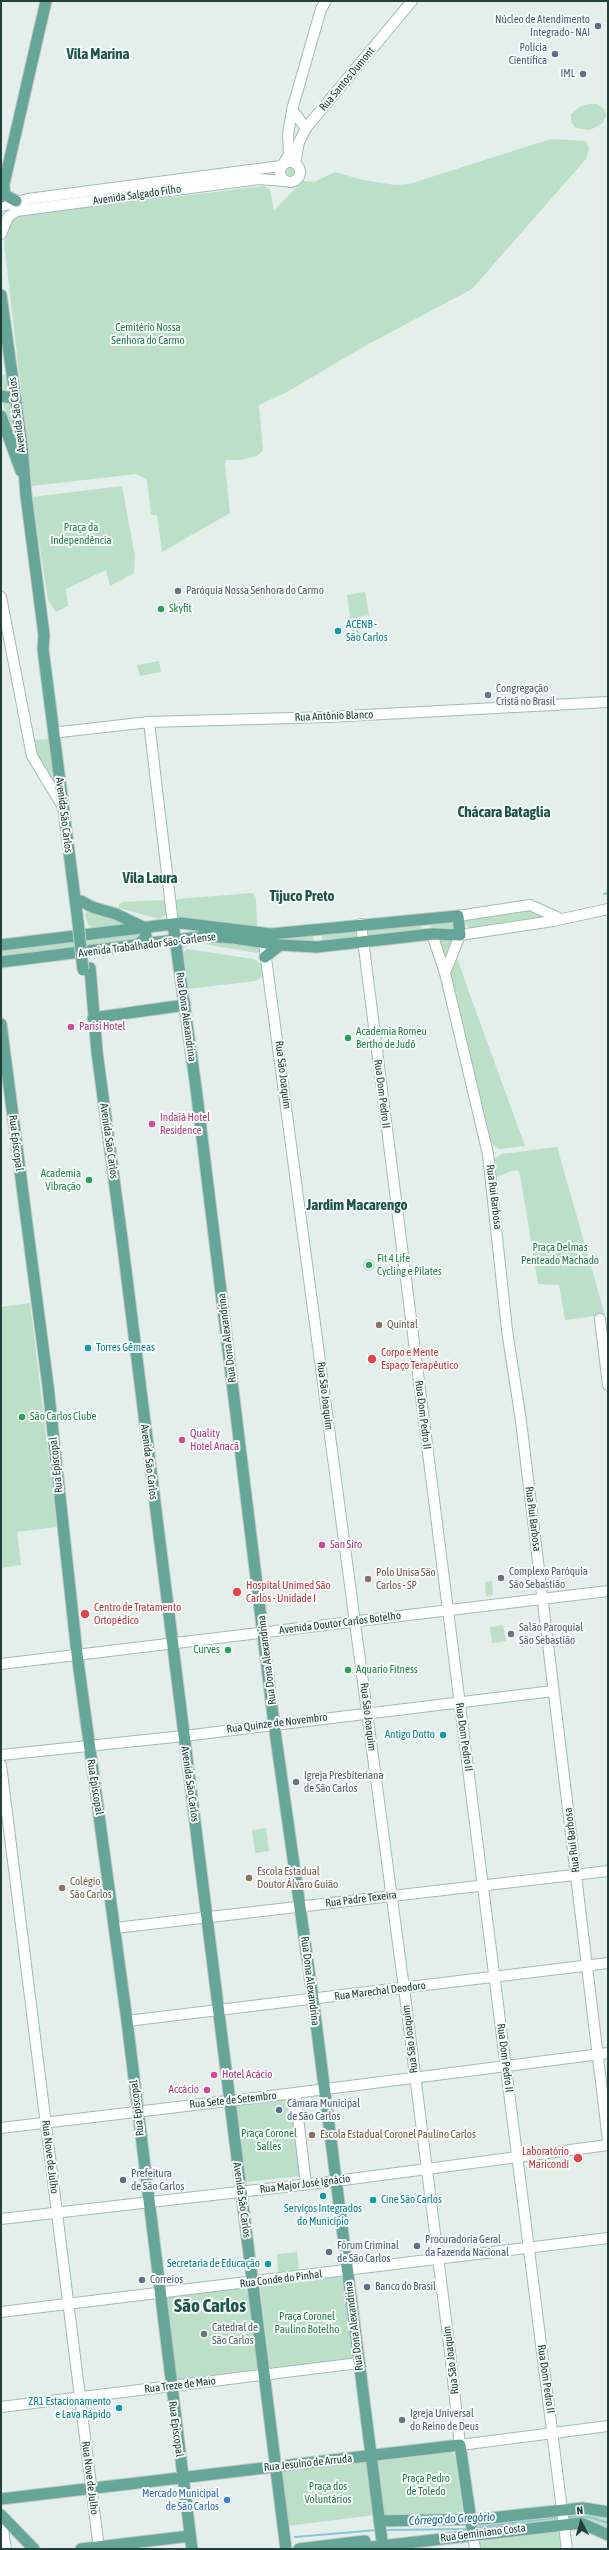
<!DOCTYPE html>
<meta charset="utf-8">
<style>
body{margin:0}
#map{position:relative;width:609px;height:2550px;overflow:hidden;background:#e4eeea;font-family:"Asap Condensed",sans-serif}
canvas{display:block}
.frame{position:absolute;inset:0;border:2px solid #22413a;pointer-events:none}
.north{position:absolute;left:561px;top:2502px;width:40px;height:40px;-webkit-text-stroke:3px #f5faf8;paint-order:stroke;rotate:354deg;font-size:11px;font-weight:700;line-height:16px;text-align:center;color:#22413a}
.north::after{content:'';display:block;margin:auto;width:14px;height:18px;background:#22413a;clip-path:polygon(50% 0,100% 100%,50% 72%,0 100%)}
</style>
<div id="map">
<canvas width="609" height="2550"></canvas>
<div class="frame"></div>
<div class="north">N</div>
</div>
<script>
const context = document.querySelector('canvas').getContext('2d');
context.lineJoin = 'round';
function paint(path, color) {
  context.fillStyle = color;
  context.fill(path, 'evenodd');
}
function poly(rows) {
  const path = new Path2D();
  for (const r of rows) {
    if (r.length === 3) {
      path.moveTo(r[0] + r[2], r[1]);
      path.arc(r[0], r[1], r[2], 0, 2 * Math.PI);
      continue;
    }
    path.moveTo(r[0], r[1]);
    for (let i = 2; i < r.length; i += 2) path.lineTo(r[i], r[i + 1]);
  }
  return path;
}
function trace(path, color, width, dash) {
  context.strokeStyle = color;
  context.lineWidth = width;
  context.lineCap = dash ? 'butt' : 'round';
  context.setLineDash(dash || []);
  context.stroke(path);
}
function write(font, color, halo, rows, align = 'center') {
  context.font = font + ' "Asap Condensed",sans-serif';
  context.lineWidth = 4;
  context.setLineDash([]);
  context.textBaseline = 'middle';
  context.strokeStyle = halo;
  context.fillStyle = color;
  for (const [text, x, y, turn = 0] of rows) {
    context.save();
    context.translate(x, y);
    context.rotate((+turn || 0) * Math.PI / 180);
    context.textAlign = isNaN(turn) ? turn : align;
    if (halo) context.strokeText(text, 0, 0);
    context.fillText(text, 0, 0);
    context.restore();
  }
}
paint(poly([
 [589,104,597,104,604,109,606,115,603,123,590,130,576,128,571,122,571,114,581,106],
 [551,139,586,141,589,148,586,159,472,289,363,347,287,392,259,405,263,450,257,456,241,460,226,460,225,465,230,513,162,552,157,515,151,515,147,480,136,474,32,486,4,242,7,230,15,216,264,186,270,190,274,210,303,181,314,182,335,172,363,180,395,185,409,184],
 [292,171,6],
 [7,374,11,391,1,392,1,375],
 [2,401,11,401,17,432,12,435],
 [122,486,135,556,134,573,110,586,106,570,66,589,68,606,56,612,48,600,32,497],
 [365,592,369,615,358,617,360,637,353,639,347,595],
 [159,661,161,672,140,676,137,665],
 [50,739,56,789,38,757,34,740],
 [253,893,256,898,257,927,176,918,175,902,177,899],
 [162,900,167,902,168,913,159,919,119,908,119,904,123,902],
 [525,908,543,917,471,929,465,923,466,920],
 [88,910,132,924,95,929,88,925,85,914],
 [453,920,455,930,437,931,427,923],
 [418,925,424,930,369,936,366,933,366,930],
 [357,930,358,938,322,942,322,935],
 [141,933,140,938,134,940,1,958,1,950],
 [312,935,314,941,274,940,273,938],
 [207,939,260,947,260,951,257,953,197,943,181,949,181,942],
 [451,939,453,940,444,958,440,940],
 [187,949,254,959,261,964,263,976,256,981,187,989,183,953],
 [455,952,474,1006,525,1146,499,1149,492,1144,449,971],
 [557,1147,605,1315,565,1320,559,1285,538,1284,520,1174,517,1170,511,1171,494,1178,493,1159,502,1154],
 [369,1265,6],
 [30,1303,57,1527,17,1532,21,1565,1,1568,1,1307],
 [492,1581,493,1595,486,1596,485,1582],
 [503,1625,506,1641,492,1643,490,1627],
 [266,1828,269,1851,255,1853,252,1830],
 [292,2098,301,2176,245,2182,236,2105],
 [297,2252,299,2270,278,2272,277,2254],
 [345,2275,355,2360,270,2370,260,2286],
 [249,2285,259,2372,173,2383,162,2296],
 [452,2452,455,2456,463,2513,461,2515,385,2517,378,2461],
 [368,2461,375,2515,287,2526,281,2472],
 [608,2512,608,2535,581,2523,473,2535,471,2519],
 [561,2529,564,2549,479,2549,478,2540]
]), '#bce0c7');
trace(poly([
 [604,894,608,893],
 [566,2517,589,2517,608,2523],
 [475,2528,560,2517],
 [385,2530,469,2529],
 [295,2537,377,2530]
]), '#8ac7d6', 2);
const secondary = poly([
 [292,110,306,128],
 [290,172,10],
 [295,163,299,142,306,128,412,1],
 [283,164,289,155,288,135,292,110,321,9,326,1],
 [1,206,28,199,281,166],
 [1,234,8,217,16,211,259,179,285,181],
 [1,597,32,756,63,807],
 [149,722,173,924],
 [60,732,149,722,328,717,608,702],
 [458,916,530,905,559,918],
 [361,924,567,2549],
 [432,934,445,973,488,1154,507,1330,521,1421,608,2140],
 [263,936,404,1988,450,2352,460,2445,608,2426],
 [445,973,460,935,553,921,608,909],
 [600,1319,608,1385],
 [1,1664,608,1591],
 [1,1755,184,1736,553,1691],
 [1,1765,99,2549],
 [115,1928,608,1871],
 [127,2021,608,1963],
 [295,2093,306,2184],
 [1,2128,295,2093,608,2053],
 [1,2219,336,2181,608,2145],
 [1,2312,608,2238],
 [1,2407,359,2363],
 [1,2518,6,2549],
 [473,2535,475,2549]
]);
const primary = poly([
 [4,186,5,195,16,201],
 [1,197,46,1],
 [1,295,22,446,26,495,44,635,43,649,78,922],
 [1,396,16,399],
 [1,416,21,471],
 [81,901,92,907,116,914,145,928,146,937,139,944],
 [173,924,196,1088,274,1724,313,1999,383,2549],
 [1,945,181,923,271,934,458,916,460,935,432,934,317,947,280,945,234,938,206,936,1,962],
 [265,957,280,945],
 [90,968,97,1052,122,1239,286,2549],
 [93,1018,185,1005],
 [1,1024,48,1386,77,1654,127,2021,192,2549],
 [1,2499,460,2445,473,2535],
 [1,2515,34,2549],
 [379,2521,481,2519,583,2508,608,2512],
 [81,2549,190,2536],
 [299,2549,365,2541],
 [355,2549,581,2523,608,2535]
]);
trace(secondary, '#a2bbb3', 12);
trace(primary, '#c1cac8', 13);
trace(secondary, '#fff', 10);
trace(primary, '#66a698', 11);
const primaryBridge = poly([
 [78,922,83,970]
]);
trace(primaryBridge, '#c1cac8', 13, []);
trace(primaryBridge, '#66a698', 11);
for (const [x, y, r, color] of [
 [598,26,4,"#5c6f8a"],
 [555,54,4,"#5c6f8a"],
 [583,74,4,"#5c6f8a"],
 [178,591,4,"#6b7280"],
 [161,609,4,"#2e9e5b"],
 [338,631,4,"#0f9aa8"],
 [488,695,4,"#6b7280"],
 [71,1027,4,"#d1479c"],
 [348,1038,4,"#2e9e5b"],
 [152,1124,4,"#d1479c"],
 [89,1180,4,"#2e9e5b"],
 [369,1265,4,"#2e9e5b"],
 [379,1325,4,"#8d6e63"],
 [88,1348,4,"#0f9aa8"],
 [372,1359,5,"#e0444e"],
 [22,1417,4,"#2e9e5b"],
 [182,1440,4,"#d1479c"],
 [322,1545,4,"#d1479c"],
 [501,1578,4,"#6b7280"],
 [368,1579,4,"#8d6e63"],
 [237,1592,5,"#e0444e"],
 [85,1614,5,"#e0444e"],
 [511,1634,4,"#6b7280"],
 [228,1650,4,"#2e9e5b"],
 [348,1670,4,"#2e9e5b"],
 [443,1735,4,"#0f9aa8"],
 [296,1782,4,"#6b7280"],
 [249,1878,4,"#8d6e63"],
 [62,1888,4,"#8d6e63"],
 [214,2075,4,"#d1479c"],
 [207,2090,4,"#d1479c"],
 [279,2110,4,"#5c6f8a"],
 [312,2135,4,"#8d6e63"],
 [578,2158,5,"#e0444e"],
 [123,2180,4,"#5c6f8a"],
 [323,2196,4,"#0f9aa8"],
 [373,2200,4,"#0f9aa8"],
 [417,2246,4,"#5c6f8a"],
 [329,2252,4,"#5c6f8a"],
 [268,2264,4,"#0f9aa8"],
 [142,2280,4,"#5c6f8a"],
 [367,2287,4,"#5c6f8a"],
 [204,2334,4,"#6b7280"],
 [119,2408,4,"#0f9aa8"],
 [402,2420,4,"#6b7280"],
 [227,2500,4,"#3f7fe0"]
]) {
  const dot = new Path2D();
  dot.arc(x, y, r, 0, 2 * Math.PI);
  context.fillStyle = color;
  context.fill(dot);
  trace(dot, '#f5faf8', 1.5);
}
write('11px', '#4e5e75', '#f5faf8', [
 ["Núcleo de Atendimento",590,20,"right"],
 ["Integrado - NAI",590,33,"right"],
 ["Polícia",547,48,"right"],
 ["Científica",547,61,"right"],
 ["IML",575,74,"right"],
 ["Câmara Municipal",287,2104],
 ["de São Carlos",287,2117],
 ["Prefeitura",131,2174],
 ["de São Carlos",131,2187],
 ["Procuradoria Geral",425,2240],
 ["da Fazenda Nacional",425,2253],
 ["Fórum Criminal",337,2246],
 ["de São Carlos",337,2259],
 ["Correios",150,2280],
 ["Banco do Brasil",375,2287]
], 'left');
write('11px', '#22413a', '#f5faf8', [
 ["Rua Santos Dumont",347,79,-50],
 ["Avenida Salgado Filho",137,195,-8],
 ["Avenida São Carlos",17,415,-97],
 ["Rua Antônio Blanco",334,716,-2],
 ["Avenida São Carlos",64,815,83],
 ["Avenida Trabalhador São-Carlense",147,945,-7],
 ["Rua Dona Alexandrina",186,1017,82],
 ["Rua São Joaquim",283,1075,83],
 ["Rua Dom Pedro II",382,1094,83],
 ["Avenida São Carlos",109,1141,82],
 ["Rua Episcopal",16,1143,83],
 ["Rua Rui Barbosa",494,1197,83],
 ["Rua Dona Alexandrina",227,1338,-97],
 ["Rua São Joaquim",325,1396,83],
 ["Rua Dom Pedro II",423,1415,83],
 ["Avenida São Carlos",149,1462,83],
 ["Rua Episcopal",56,1465,-96],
 ["Rua Rui Barbosa",533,1519,83],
 ["Avenida Doutor Carlos Botelho",340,1623,-7],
 ["Rua Dona Alexandrina",267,1660,-97],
 ["Rua São Joaquim",368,1717,83],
 ["Rua Quinze de Novembro",277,1723,-7],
 ["Rua Dom Pedro II",464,1737,82],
 ["Avenida São Carlos",190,1784,82],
 ["Rua Episcopal",95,1787,81],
 ["Rua Rui Barbosa",572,1840,-97],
 ["Rua Padre Texeira",361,1899,-7],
 ["Rua Dona Alexandrina",310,1981,83],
 ["Rua Marechal Deodoro",380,1991,-7],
 ["Rua São Joaquim",410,2039,-97],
 ["Rua Dom Pedro II",505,2058,83],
 ["Rua Sete de Setembro",233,2100,-6],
 ["Rua Episcopal",137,2108,-97],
 ["Rua Nove de Julho",50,2157,83],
 ["Rua Major José Ignácio",305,2184,-7],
 ["Avenida São Carlos",242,2200,82],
 ["Rua Conde do Pinhal",281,2279,-7],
 ["Rua Dona Alexandrina",354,2326,-97],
 ["Rua São Joaquim",451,2360,-97],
 ["Rua Dom Pedro II",546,2379,82],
 ["Rua Treze de Maio",180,2385,-7],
 ["Rua Episcopal",176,2429,82],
 ["Rua Jesuíno de Arruda",308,2463,-6],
 ["Rua Nove de Julho",90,2478,83],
 ["Rua Geminiano Costa",483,2533,-7]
]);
write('11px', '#2a7b4d', '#f5faf8', [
 ["Cemitério Nossa",148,328],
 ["Senhora do Carmo",148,341],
 ["Praça da",81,528],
 ["Independência",81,541],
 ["Praça Delmas",560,1248],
 ["Penteado Machado",560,1261],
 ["Praça Coronel",269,2134],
 ["Salles",269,2147],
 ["Praça Coronel",307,2317],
 ["Paulino Botelho",307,2330],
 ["Praça Pedro",426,2479],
 ["de Toledo",426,2492],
 ["Praça dos",328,2487],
 ["Voluntários",328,2500]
]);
write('11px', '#5b616d', '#f5faf8', [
 ["Paróquia Nossa Senhora do Carmo",186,591],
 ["Congregação",496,689],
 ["Cristã no Brasil",496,702],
 ["Complexo Paróquia",509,1572],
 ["São Sebastião",509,1585],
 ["Salão Paroquial",519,1628],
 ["São Sebastião",519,1641],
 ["Igreja Presbiteriana",304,1776],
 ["de São Carlos",304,1789],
 ["Catedral de",212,2328],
 ["São Carlos",212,2341],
 ["Igreja Universal",410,2414],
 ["do Reino de Deus",410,2427]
], 'left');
write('11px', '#27864d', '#f5faf8', [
 ["Skyfit",169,609],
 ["Academia Romeu",356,1032],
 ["Bertho de Judô",356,1045],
 ["Academia",81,1174,"right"],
 ["Vibração",81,1187,"right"],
 ["Fit 4 Life",377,1259],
 ["Cycling e Pilates",377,1272],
 ["São Carlos Clube",30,1417],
 ["Curves",220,1650,"right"],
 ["Aquario Fitness",356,1670]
], 'left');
write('11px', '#0d838f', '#f5faf8', [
 ["ACENB -",346,625],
 ["São Carlos",346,638],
 ["Torres Gêmeas",96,1348],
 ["Antigo Dotto",435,1735,"right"],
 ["Cine São Carlos",381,2200],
 ["Serviços Integrados",323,2209,"center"],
 ["do Município",323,2222,"center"],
 ["Secretaria de Educação",260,2264,"right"],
 ["ZR1 Estacionamento",111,2402,"right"],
 ["e Lava Rápido",111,2415,"right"]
], 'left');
write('11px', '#b23c85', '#f5faf8', [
 ["Parisi Hotel",79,1027],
 ["Indaiá Hotel",160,1118],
 ["Residence",160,1131],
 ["Quality",190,1434],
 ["Hotel Anacã",190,1447],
 ["San Siro",330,1545],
 ["Hotel Acácio",222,2075],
 ["Accácio",199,2090,"right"]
], 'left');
write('11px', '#785e54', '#f5faf8', [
 ["Quintal",387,1325],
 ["Polo Unisa São",376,1573],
 ["Carlos - SP",376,1586],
 ["Escola Estadual",257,1872],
 ["Doutor Álvaro Guião",257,1885],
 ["Colégio",70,1882],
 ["São Carlos",70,1895],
 ["Escola Estadual Coronel Paulino Carlos",320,2135]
], 'left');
write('11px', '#be3a42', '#f5faf8', [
 ["Corpo e Mente",381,1353],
 ["Espaço Terapêutico",381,1366],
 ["Hospital Unimed São",246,1586],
 ["Carlos - Unidade I",246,1599],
 ["Centro de Tratamento",94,1608],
 ["Ortopédico",94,1621],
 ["Laboratório",569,2152,"right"],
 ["Maricondi",569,2165,"right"]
], 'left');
write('11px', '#366cbe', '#f5faf8', [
 ["Mercado Municipal",219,2494],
 ["de São Carlos",219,2507]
], 'right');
write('italic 12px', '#186b81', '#f5faf8', [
 ["Córrego do Gregório",452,2519,-3]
]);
write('bold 15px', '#1c554a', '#f5faf8', [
 ["Vila Marina",98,54],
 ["Chácara Bataglia",504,812],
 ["Vila Laura",150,878],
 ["Tijuco Preto",302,896],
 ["Jardim Macarengo",357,1205]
]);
write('bold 19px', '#1c554a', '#f5faf8', [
 ["São Carlos",210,2306]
]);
</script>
